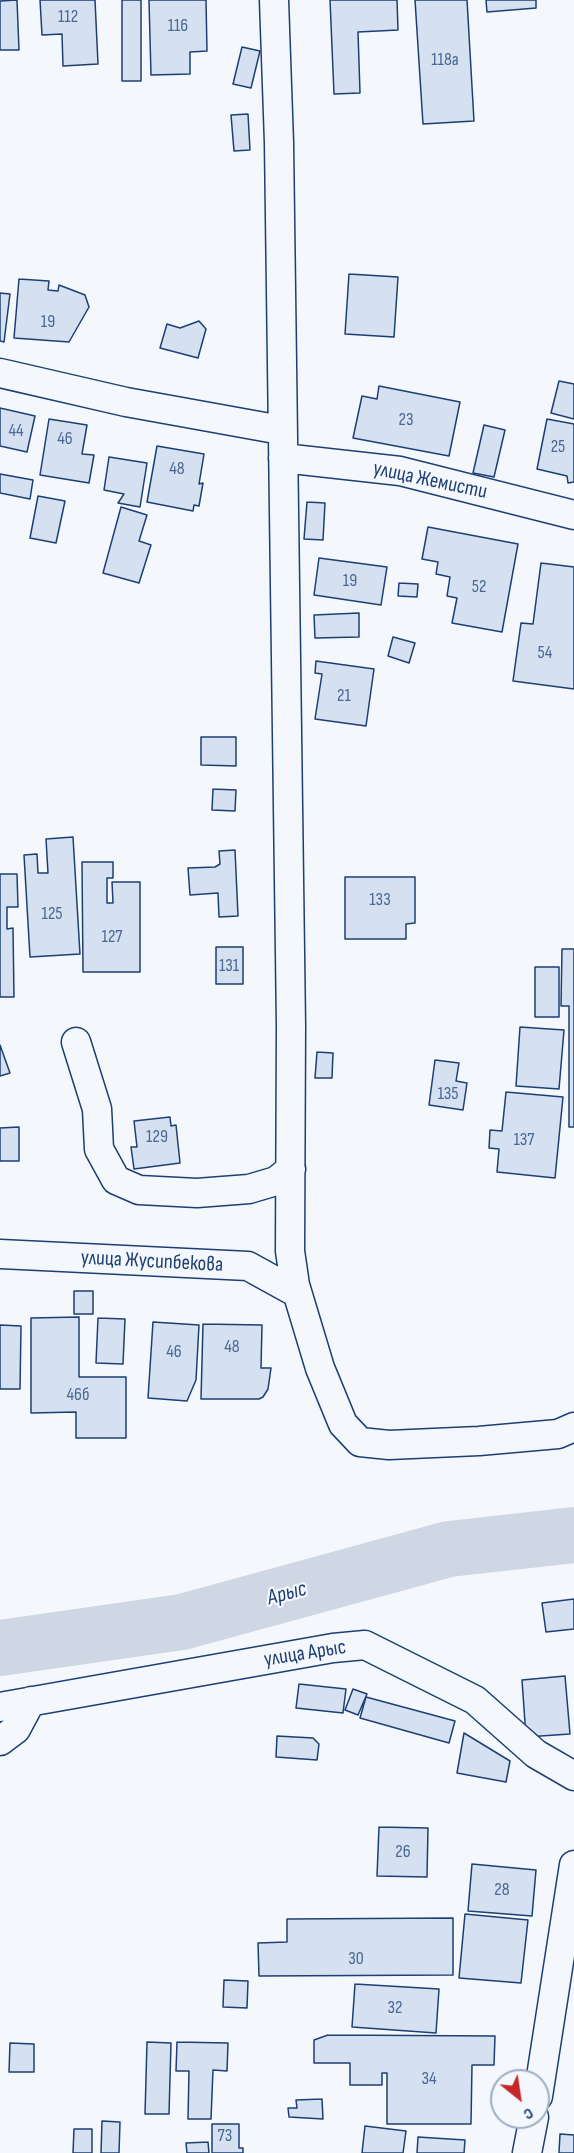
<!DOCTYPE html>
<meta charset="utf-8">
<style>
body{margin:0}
#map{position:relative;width:574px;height:2153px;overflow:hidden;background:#f4f7fb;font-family:"Sofia Sans Condensed",sans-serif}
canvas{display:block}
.north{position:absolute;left:490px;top:2069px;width:60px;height:60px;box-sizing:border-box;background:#f4f7fb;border:2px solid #9eadc5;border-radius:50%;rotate:150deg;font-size:16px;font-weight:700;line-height:24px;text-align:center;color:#1d3f73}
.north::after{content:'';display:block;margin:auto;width:21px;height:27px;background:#c62828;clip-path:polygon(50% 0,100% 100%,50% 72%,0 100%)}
</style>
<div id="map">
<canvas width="574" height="2153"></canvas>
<div class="north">С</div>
</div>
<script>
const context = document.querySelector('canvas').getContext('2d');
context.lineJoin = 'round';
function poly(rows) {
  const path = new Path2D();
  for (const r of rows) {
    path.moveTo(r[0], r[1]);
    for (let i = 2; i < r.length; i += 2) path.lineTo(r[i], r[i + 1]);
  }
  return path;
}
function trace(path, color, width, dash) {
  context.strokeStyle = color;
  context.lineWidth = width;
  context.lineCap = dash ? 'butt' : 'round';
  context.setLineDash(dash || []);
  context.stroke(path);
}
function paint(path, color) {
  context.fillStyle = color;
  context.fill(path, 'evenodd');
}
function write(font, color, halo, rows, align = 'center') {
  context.font = font + ' "Sofia Sans Condensed",sans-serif';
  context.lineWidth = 4.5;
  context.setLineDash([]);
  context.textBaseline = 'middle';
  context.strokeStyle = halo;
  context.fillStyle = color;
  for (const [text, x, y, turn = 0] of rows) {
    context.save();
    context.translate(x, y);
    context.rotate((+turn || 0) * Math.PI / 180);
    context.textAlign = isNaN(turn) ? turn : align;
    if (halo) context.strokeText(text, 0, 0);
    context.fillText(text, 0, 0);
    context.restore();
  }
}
trace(poly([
 [0,1648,182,1622,449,1549,574,1535]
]), '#cfd7e4', 56);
const building = poly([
 [17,0,19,50,0,50,0,1,17,0],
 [40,0,95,0,98,64,63,66,62,34,42,35,40,0],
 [122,0,141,0,141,81,122,81,122,0],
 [149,0,206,0,207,51,190,52,190,74,151,75,149,0],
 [330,0,397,0,398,30,358,32,360,93,334,94,330,0],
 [415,0,467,0,474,121,423,124,415,0],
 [486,0,536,0,536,8,487,12,486,0],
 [242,47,260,51,251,88,233,84,242,47],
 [248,114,250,150,234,151,231,115,248,114],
 [349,274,398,277,394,337,345,334,349,274],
 [19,279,49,281,48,290,58,291,59,285,85,295,89,307,69,342,14,338,19,279],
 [0,293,10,294,4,342,0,341,0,293],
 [199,321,206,329,198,358,160,348,167,324,180,328,199,321],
 [559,381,574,384,574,419,551,413,559,381],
 [379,386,460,402,449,456,353,438,362,396,377,399,379,386],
 [0,408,35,416,27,452,0,446,0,408],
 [49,419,87,425,82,454,94,455,89,483,40,475,49,419],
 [547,419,574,424,574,482,568,483,567,476,537,469,547,419],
 [484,425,505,430,494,477,473,473,484,425],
 [157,446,204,454,199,484,203,483,199,506,194,505,193,511,147,502,157,446],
 [109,457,147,463,140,507,118,503,124,494,104,490,109,457],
 [0,474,33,480,30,499,0,493,0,474],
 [38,496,65,501,56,543,30,538,38,496],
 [307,502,325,503,323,540,304,539,307,502],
 [121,507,147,515,139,541,151,545,139,583,103,573,121,507],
 [428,527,518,544,502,632,452,623,457,598,447,596,450,577,436,574,438,562,422,559,428,527],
 [319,558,387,567,381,605,314,595,319,558],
 [541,563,574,567,574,689,513,681,521,623,533,624,541,563],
 [399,583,418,584,417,597,398,596,399,583],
 [359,613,359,637,315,638,314,615,359,613],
 [393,637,415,643,409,663,388,656,393,637],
 [316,661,374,669,366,726,315,719,322,674,315,673,316,661],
 [201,737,236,737,236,766,201,765,201,737],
 [213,789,236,790,235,811,212,810,213,789],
 [73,837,80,954,30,957,24,855,37,854,38,873,48,873,46,839,73,837],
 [235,850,238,916,219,917,218,893,190,895,188,868,215,867,220,864,219,851,235,850],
 [82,862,113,862,113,878,107,878,107,903,113,903,112,882,140,882,140,972,83,972,82,862],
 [0,874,17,874,18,907,7,907,7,929,13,928,14,997,0,997,0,874],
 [345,877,415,877,415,923,406,924,406,939,345,939,345,877],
 [216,947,243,947,243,984,216,984,216,947],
 [562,949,574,949,574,1127,569,1127,569,1006,561,1006,562,949],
 [535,967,559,967,559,1017,535,1017,535,967],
 [520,1027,564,1030,559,1089,516,1086,520,1027],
 [0,1045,10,1073,0,1076,0,1045],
 [317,1052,333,1053,332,1078,315,1078,317,1052],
 [435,1060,459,1063,456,1081,467,1083,463,1110,429,1105,435,1060],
 [506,1092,563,1097,555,1178,497,1172,499,1149,489,1148,490,1130,502,1131,506,1092],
 [170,1117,171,1126,176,1125,180,1163,134,1169,131,1147,137,1147,134,1121,170,1117],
 [19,1127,19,1161,0,1161,0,1128,19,1127],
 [74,1291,93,1291,93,1314,74,1314,74,1291],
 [79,1317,79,1377,126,1377,126,1438,76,1438,76,1412,31,1413,31,1318,79,1317],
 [98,1318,125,1319,123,1364,96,1363,98,1318],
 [153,1322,199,1325,196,1380,187,1401,148,1398,153,1322],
 [203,1324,262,1325,261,1368,271,1368,268,1389,263,1397,259,1399,201,1399,203,1324],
 [0,1325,21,1326,20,1389,0,1389,0,1325],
 [574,1599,574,1629,546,1632,542,1603,574,1599],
 [565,1676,570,1734,526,1737,522,1680,565,1676],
 [299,1684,346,1689,343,1713,296,1708,299,1684],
 [353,1689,367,1694,358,1715,345,1710,353,1689],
 [366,1697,455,1721,449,1743,360,1718,366,1697],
 [464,1733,510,1761,506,1782,457,1773,464,1733],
 [277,1736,313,1738,319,1744,317,1760,276,1757,277,1736],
 [379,1827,428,1828,427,1877,377,1876,379,1827],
 [472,1864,536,1870,532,1916,468,1911,472,1864],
 [465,1914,528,1920,521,1983,459,1978,465,1914],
 [453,1918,453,1975,259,1976,258,1943,287,1942,287,1919,453,1918],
 [224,1980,248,1981,247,2008,223,2007,224,1980],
 [355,1984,439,1989,436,2033,352,2027,355,1984],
 [328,2035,495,2036,494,2065,472,2065,471,2124,387,2124,387,2073,382,2073,382,2085,350,2085,350,2063,314,2063,314,2040,328,2035],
 [147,2042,171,2043,169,2114,145,2114,147,2042],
 [177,2042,228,2043,227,2071,213,2070,211,2119,188,2119,189,2071,176,2071,177,2042],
 [10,2043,34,2044,34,2072,9,2072,10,2043],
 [322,2099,323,2119,289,2117,288,2108,297,2108,296,2100,322,2099],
 [102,2121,120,2122,119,2153,101,2153,102,2121],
 [212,2124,239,2124,239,2148,243,2148,243,2153,212,2153,212,2124],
 [365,2126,406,2131,403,2153,362,2153,365,2126],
 [74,2129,92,2129,92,2153,73,2153,74,2129],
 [560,2134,574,2135,574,2153,559,2153,560,2134],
 [418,2137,465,2140,464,2153,417,2153,418,2137],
 [208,2142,209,2153,187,2153,186,2143,208,2142]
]);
paint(building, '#d5e0f0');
trace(building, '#1d3f73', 1.5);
const street = poly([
 [274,0,279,143,291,1026,290,1251,295,1285,320,1368,343,1424,360,1442,389,1445,479,1441,558,1434,574,1427],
 [0,373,126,402,281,430],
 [283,458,400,471,574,515],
 [76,1042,97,1109,99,1149,116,1180,139,1190,197,1193,249,1189,276,1181,291,1169],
 [0,1254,248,1266,297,1293],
 [0,1707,333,1648,365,1645,475,1700,536,1754,574,1776],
 [0,1741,16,1729,31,1701],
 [538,2096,574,1865],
 [527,2153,534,2117]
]);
trace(street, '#1d3f73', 31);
trace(street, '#f4f7fb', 28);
write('18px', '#4b6792', null, [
 ["112",68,17],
 ["116",178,26],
 ["118а",445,60],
 ["19",48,322],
 ["23",406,420],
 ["44",16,431],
 ["46",65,439],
 ["25",558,447],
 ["48",177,469],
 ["19",350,581],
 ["52",479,587],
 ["54",545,653],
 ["21",344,696],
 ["133",380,900],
 ["125",52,914],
 ["127",112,937],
 ["131",229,966],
 ["135",448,1094],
 ["129",157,1137],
 ["137",524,1140],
 ["48",232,1347],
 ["46",174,1352],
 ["46б",78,1395],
 ["26",403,1852],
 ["28",502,1890],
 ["30",356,1959],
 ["32",395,2008],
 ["34",429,2079],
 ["73",225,2136]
]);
write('21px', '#1d3f73', '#f4f7fb', [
 ["улица Жемисти",430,481,12],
 ["улица Жусипбекова",152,1262,3],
 ["улица Арыс",305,1654,-9]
]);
write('italic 22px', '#1d3f73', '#f4f7fb', [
 ["Арыс",287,1594,-15]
]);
</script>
